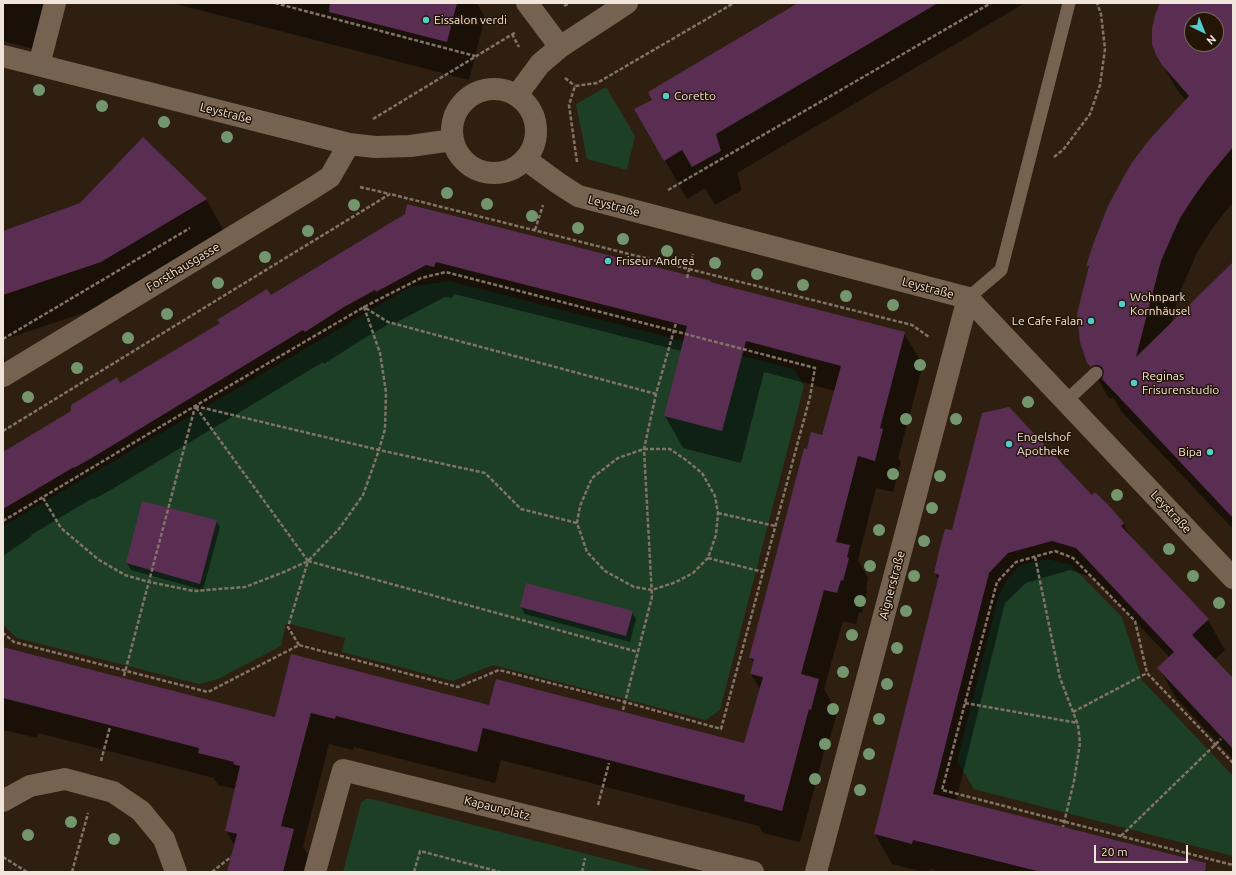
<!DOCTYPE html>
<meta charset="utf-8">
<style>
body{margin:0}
#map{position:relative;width:1236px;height:875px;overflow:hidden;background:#2f1f10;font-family:Ubuntu,sans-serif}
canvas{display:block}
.frame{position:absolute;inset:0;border:4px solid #f0e5db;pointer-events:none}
.north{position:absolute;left:1184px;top:12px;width:40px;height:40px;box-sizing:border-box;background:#251507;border:1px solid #76685c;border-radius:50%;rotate:137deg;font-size:11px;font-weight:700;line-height:16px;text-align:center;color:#f0e5db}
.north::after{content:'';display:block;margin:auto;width:14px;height:18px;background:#53cdcb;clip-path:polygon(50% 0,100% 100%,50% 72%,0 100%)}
.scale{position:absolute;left:1094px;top:845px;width:94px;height:18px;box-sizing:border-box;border:2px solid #f0e5db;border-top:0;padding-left:5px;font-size:12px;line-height:14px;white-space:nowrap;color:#f0e5db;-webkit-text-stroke:3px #251507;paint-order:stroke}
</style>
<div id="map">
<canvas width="1236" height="875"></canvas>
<div class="frame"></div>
<div class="north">N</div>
<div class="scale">20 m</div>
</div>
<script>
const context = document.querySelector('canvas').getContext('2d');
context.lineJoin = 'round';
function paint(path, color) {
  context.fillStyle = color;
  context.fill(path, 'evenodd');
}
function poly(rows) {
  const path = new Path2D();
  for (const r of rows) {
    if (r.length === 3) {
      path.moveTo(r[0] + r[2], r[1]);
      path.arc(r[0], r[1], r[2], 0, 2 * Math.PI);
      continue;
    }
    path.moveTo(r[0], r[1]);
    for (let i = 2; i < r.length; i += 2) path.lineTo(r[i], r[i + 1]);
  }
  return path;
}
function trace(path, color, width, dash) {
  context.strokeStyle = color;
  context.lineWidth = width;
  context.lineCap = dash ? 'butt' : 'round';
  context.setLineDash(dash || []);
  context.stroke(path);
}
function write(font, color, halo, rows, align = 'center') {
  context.font = font + ' Ubuntu,sans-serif';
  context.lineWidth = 3;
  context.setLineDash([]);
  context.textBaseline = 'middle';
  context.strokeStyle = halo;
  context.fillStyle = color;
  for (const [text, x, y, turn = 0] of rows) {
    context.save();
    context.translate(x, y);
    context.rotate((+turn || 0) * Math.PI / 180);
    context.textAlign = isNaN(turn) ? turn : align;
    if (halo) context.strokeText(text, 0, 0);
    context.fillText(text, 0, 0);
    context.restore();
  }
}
paint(poly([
 [606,87,635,136,627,170,587,159,576,104],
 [449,281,794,369,804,386,720,710,706,720,493,665,453,681,342,652,345,638,286,623,281,646,218,679,199,684,17,638,3,625,3,526,410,287],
 [1048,559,1071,565,1122,617,1142,680,1233,776,1233,856,974,789,957,761,998,597,1007,579,1020,565],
 [366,799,372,799,657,872,343,872,361,803]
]), '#1d3f26');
paint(poly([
 [3,3,45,3,34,49,3,41],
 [172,3,477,3,485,17,469,80],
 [800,3,1025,3,737,173,742,190,715,205,705,188,687,199,636,110,654,100],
 [1164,3,1231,3,1233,5,1233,202,1211,230,1198,251,1179,294,1171,324,1233,263,1233,529,1121,411,1113,397,1110,399,1107,395,1088,362,1089,268,1088,266,1186,101,1176,88,1157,55],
 [1192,20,1216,20,1216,44,1192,44],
 [206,199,228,238,123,300,3,340,3,233],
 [406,215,904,333,923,365,898,458,901,462,893,492,876,488,858,560,868,578,866,588,867,591,862,613,859,612,856,624,843,621,824,689,837,712,829,742,827,741,800,842,763,833,759,826,501,760,495,783,354,747,353,750,329,744,303,846,312,862,309,872,228,872,235,846,226,831,236,789,218,785,214,778,38,733,37,738,3,730,3,647,276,718,292,655,489,706,744,744,760,689,751,674,754,663,750,658,808,450,822,436,835,391,764,372,741,463,683,448,665,416,681,351,454,294,452,298,445,297,395,323,394,321,363,339,324,364,323,362,109,491,94,499,93,498,31,535,32,536,3,556,3,453,270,296],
 [3,354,8,368,3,369],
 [1092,496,1123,523,1134,542,1208,620,1225,650,1214,660,1233,680,1233,759,1176,698,1159,668,1170,658,1094,578,1070,570,1026,583,1005,603,956,801,1195,872,942,872,930,869,929,872,923,872,892,864,875,834,939,580,935,573,952,532],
 [143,502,216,521,220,527,203,590,131,570,127,563],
 [527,584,632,612,636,619,630,642,525,614,521,607]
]), '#0007');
paint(poly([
 [330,3,457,3,447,42,329,12],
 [798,3,938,3,716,134,721,151,692,167,682,150,664,161,634,109,652,100,648,92],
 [1160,3,1233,3,1233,147,1208,177,1193,198,1180,218,1171,238,1161,261,1136,357,1233,262,1233,518,1102,379,1103,376,1104,372,1102,367,1098,365,1095,365,1091,367,1087,363,1080,342,1077,314,1089,266,1086,266,1094,242,1108,206,1124,176,1133,161,1150,139,1189,96,1162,65,1156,55,1152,44,1152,29,1155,15],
 [1192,20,1216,20,1216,44,1192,44],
 [143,137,207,199,101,262,3,295,3,231,80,203],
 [407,204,711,281,710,282,905,332,880,428,883,429,875,461,858,456,836,542,850,545,847,557,849,558,843,581,841,580,837,593,824,590,801,674,819,679,811,710,809,709,782,811,744,801,745,795,483,728,477,752,336,716,335,719,311,713,281,826,294,829,283,872,227,872,237,834,225,831,240,766,233,764,234,762,198,753,199,748,3,698,3,647,275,717,291,654,489,705,496,679,744,743,763,677,750,674,754,659,749,658,804,448,807,449,811,432,822,435,841,366,746,341,722,431,664,416,687,326,436,262,434,267,426,265,376,292,375,290,344,307,305,332,303,330,90,459,74,468,74,467,3,509,3,452,71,411,71,405,117,377,120,383,220,323,217,320,267,289,271,295,405,214],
 [1009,407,1092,495,1095,492,1111,508,1124,523,1121,526,1209,619,1192,635,1233,678,1233,749,1157,668,1174,652,1076,548,1052,541,1008,553,989,573,933,794,1206,863,1205,872,1041,872,913,840,912,844,874,834,939,575,934,573,939,551,945,529,952,530,982,413],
 [142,501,217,520,200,584,126,563],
 [526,583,633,611,626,636,520,607]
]), '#592e52');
trace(poly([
 [275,3,475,56],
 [564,6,570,3],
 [512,34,519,47],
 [565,78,575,86],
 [373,119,516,32],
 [1054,157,1063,150,1090,114,1100,85,1105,49,1101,14,1097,3],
 [577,162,569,105,575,86,597,83,734,3],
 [360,187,390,194],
 [668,190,991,3],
 [535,230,543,205],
 [687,278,693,254],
 [3,339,190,228],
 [3,431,390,194,912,325,929,337],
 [644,449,670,449,686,460,702,473,715,496,718,513,716,535,708,558,693,573,676,582,652,590,634,587,605,571,587,552,577,523,580,506,592,478,618,458,644,449],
 [43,498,61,528,99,560,125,575,149,582,194,591,245,587,284,572,308,561,339,529,363,495,379,450,385,429,386,392,380,353,364,307,388,322,656,394],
 [718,513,775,526],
 [3,521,195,406,364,307,421,278,446,272,674,331,815,368,810,397,721,729,625,702,499,670,458,687,299,645,208,692,14,642,3,633],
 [1035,557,1060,678,1078,725,1080,743,1074,781,1063,827],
 [708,558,763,572],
 [308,561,638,652],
 [299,645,288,627,308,561,195,406,379,450,485,473,521,509,577,523],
 [124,676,195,407],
 [965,703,1078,723],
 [623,710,652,597,644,449,656,394,676,323],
 [1073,712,1147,673],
 [101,761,110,727],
 [1233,763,1147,673,1135,621,1073,558,1055,551,1016,562,997,582,942,790,1233,865],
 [598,805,609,763],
 [1121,836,1221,739],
 [3,857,27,872],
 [72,872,88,813],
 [212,872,231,857],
 [414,872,420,851,500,872],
 [582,872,585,858]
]), '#817366', 2.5, [4, 2]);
trace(poly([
 [968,298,1001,270,1069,3],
 [1066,401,1096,373]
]), '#766251', 13);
trace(poly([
 [527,3,560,47],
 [39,65,55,3],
 [525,159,558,183,578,196,968,298,1233,578],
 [3,376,313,188,330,177,349,144],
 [3,801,30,786,65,779,113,792,141,811,164,839,176,872],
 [315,872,343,770,753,872],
 [816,872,968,298]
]), '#766251', 22);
trace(poly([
 [3,56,349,144,375,147,410,146,453,140],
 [494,131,42],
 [517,95,540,64,560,47,627,3]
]), '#766251', 22);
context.fillStyle = '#73966e';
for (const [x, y] of [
 [39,90],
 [102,106],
 [164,122],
 [227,137],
 [447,193],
 [487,204],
 [354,205],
 [532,216],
 [578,228],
 [308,231],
 [623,239],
 [667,251],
 [265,257],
 [715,263],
 [757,274],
 [218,283],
 [803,285],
 [846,296],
 [893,305],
 [167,314],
 [128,338],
 [920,365],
 [77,368],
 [28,397],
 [1028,402],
 [906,419],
 [956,419],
 [893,474],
 [940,476],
 [1117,495],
 [932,508],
 [879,530],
 [924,541],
 [1169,549],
 [870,566],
 [914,576],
 [1193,576],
 [860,601],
 [1219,603],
 [906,611],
 [852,635],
 [897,648],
 [843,672],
 [887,684],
 [833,709],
 [879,719],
 [825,744],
 [869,754],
 [815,779],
 [860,790],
 [71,822],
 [28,835],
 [114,839]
]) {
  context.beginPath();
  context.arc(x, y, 6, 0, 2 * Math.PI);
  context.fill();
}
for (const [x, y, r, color] of [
 [426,20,4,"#53cdcb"],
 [666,96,4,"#53cdcb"],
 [608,261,4,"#53cdcb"],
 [1122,304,4,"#53cdcb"],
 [1091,321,4,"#53cdcb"],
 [1134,383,4,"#53cdcb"],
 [1009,444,4,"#53cdcb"],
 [1210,452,4,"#53cdcb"]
]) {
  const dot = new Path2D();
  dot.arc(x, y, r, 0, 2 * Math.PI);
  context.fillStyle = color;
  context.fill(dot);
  trace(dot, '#251507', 1.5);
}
write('12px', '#f0e5db', '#251507', [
 ["Eissalon verdi",434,20],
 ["Coretto",674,96],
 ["Friseur Andrea",616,261],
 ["Wohnpark",1130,297],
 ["Kornhäusel",1130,311],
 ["Le Cafe Falan",1083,321,"right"],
 ["Reginas",1142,376],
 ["Frisurenstudio",1142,390],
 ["Engelshof",1017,437],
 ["Apotheke",1017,451],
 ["Bipa",1202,452,"right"]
], 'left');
write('12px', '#f0e5db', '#251507', [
 ["Leystraße",226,113,14],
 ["Leystraße",614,206,15],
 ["Forsthausgasse",183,267,-31],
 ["Leystraße",928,288,15],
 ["Leystraße",1171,512,47],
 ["Aignerstraße",892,585,-75],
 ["Kapaunplatz",497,808,14]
]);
</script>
